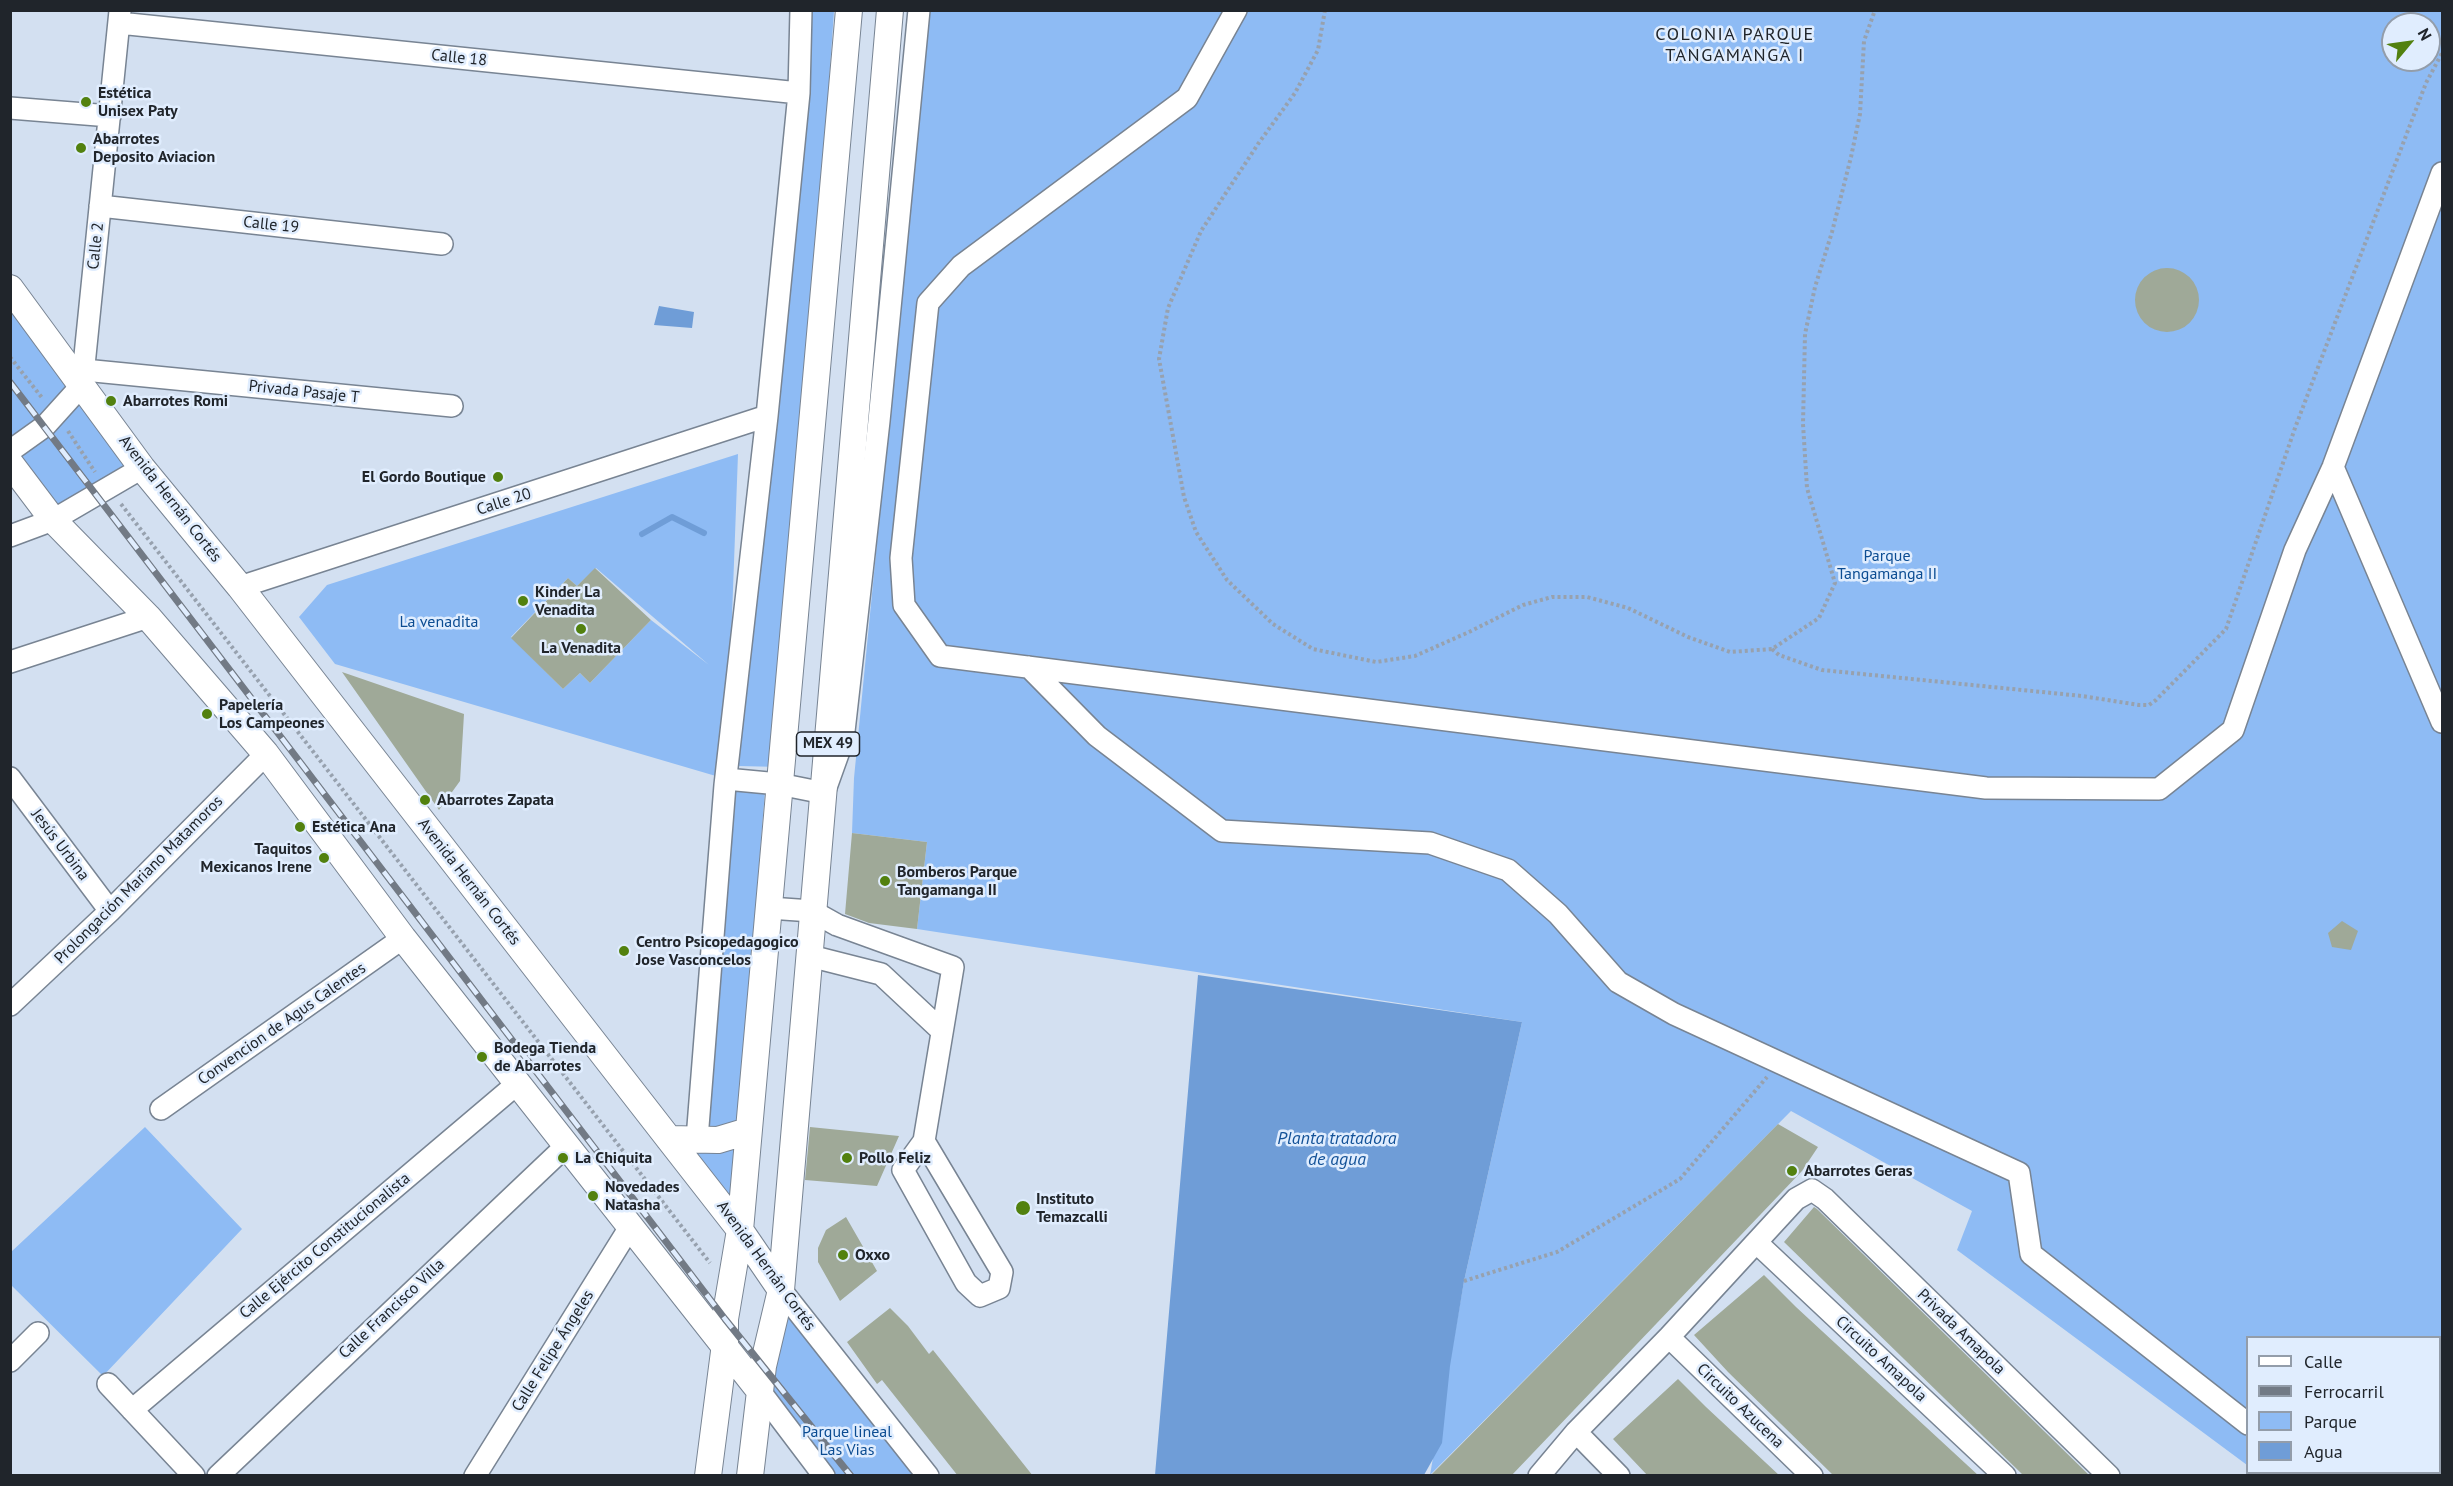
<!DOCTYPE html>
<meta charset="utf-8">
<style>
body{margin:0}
#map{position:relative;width:2453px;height:1486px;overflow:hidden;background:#d3e0f1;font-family:"PT Sans",sans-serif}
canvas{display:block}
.frame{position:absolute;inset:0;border:12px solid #20252b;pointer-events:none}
.legend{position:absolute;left:2246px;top:1336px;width:195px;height:138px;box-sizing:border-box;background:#e0edfe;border:2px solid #939daa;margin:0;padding:8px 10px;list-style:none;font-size:18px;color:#20252b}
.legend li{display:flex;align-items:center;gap:12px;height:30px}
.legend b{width:30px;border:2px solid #939daa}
.north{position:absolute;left:2381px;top:12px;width:60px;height:60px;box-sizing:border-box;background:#e0edfe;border:2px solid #939daa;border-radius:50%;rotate:61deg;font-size:16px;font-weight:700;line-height:24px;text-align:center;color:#20252b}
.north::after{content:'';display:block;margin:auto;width:21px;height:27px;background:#52810f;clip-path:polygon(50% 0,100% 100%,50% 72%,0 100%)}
</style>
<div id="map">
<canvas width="2453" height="1486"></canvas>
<div class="frame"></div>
<ul class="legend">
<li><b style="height:8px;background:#fff"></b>Calle</li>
<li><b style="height:8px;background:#727a85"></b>Ferrocarril</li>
<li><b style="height:16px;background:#8ebbf4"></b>Parque</li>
<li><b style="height:16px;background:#6f9dd7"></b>Agua</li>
</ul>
<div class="north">N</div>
</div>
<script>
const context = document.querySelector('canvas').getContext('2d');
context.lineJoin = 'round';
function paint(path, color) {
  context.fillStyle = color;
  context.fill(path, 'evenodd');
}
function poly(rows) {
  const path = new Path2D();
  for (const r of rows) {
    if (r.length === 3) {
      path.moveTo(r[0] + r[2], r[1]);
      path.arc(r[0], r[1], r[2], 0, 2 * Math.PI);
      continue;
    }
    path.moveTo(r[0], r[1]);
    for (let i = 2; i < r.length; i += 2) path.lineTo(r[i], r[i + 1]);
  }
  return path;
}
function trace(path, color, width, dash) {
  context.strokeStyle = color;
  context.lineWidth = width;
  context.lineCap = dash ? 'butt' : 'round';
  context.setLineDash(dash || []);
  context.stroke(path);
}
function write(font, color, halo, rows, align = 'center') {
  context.font = font + ' "PT Sans",sans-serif';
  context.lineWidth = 5;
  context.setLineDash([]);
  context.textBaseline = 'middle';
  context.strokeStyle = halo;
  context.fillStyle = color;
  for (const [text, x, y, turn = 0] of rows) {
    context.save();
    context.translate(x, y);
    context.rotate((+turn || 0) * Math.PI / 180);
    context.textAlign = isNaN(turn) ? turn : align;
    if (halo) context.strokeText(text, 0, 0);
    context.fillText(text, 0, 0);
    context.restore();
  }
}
paint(poly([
 [802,11,834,11,781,767,738,766],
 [929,11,2442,11,2442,1475,2261,1476,2257,1473,2440,1472,2440,1338,2248,1338,2247,1465,1957,1250,1972,1211,1791,1111,1430,1475,1464,1281,1522,1022,917,929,927,842,852,833,854,778],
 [2393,24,2429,24,2429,60,2393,60],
 [10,301,72,385,40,421,10,441],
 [82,397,132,466,56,510,16,457],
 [738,454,726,779,335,664,299,617,327,585],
 [596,568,709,665,651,620,590,683,580,673,563,689,511,637,568,578,577,586],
 [725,785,765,791,741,1087,735,1131,696,1130],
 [145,1127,242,1229,103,1376,11,1285,11,1252],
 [739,1145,734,1195,729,1201,688,1147],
 [788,1312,915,1475,831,1475,771,1393]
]), '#8ebbf4');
paint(poly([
 [659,306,694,312,692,328,654,325],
 [1198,975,1522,1022,1464,1281,1450,1366,1442,1443,1424,1475,1155,1475]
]), '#6f9dd7');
trace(poly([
 [642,534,672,517,704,533]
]), '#6f9dd7', 6);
paint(poly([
 [2167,300,32],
 [595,568,651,620,590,683,580,673,563,689,511,638,568,578,577,586],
 [342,672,464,714,460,781,439,810],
 [852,833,927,842,917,929,869,923,845,914],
 [2342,921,2358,931,2351,950,2332,947,2328,933],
 [1778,1124,1818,1147,1802,1171,1511,1476,1430,1476],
 [810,1127,899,1136,877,1186,805,1180],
 [1814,1207,1817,1209,2090,1476,2024,1476,1784,1242],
 [846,1217,877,1271,840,1301,818,1262,818,1248,826,1230],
 [1764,1275,1796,1307,1979,1476,1834,1476,1728,1372,1694,1335],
 [890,1308,908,1326,929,1354,933,1350,1033,1476,958,1476,882,1380,877,1384,847,1342],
 [1678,1379,1706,1407,1780,1476,1648,1476,1613,1439]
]), '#9fa998');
const minor = poly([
 [1236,10,1187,98,961,266,928,303,901,558,904,605,940,656,1986,788,2159,789,2233,730,2295,550,2333,467,2442,173],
 [119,23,799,93],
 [10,108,110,116],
 [100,206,442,244],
 [84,370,452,406],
 [10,451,45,426,82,385,120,11],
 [2333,467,2442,722],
 [10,536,53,520,142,468],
 [240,587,767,416],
 [10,662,148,617],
 [1029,667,1097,736,1222,831,1430,843,1508,870,1558,914,1618,982,1674,1014,2019,1173,2031,1254,2248,1424],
 [10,778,110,911],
 [726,779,779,784,824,793,843,740,879,421,919,10],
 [769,908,812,911,837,925,953,967,924,1141,903,1170,966,1283,980,1296,999,1288,1002,1272,924,1141],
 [810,956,881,974,942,1031],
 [10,1005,110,911,266,754],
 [161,1109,403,938],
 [697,1139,725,785,767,416,799,93,801,10],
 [1757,1243,2005,1476],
 [781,1290,928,1476],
 [1669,1337,1812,1476],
 [10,1361,38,1333],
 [108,1384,194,1476],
 [759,1390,824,1476],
 [132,1410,518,1083],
 [1576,1432,1619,1476],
 [2313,1472,2317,1476],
 [218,1476,567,1145],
 [475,1476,630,1227],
 [1539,1476,1576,1432,1669,1337,1796,1199,1812,1190,1825,1199,2109,1476]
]);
const major = poly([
 [10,288,142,468,240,587,669,1139,740,1230,781,1290],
 [10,463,53,520,148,617,266,754,403,938,759,1390],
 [669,1139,718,1140,748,1131],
 [708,1476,725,1344,725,1319,740,1230,849,10],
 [750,1476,763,1366,781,1290,890,10]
]);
trace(minor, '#788493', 24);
trace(major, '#788493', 28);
trace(poly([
 [1325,10,1318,50,1295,93,1258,144,1201,231,1168,308,1159,359,1184,497,1196,532,1227,580,1273,624,1313,649,1376,662,1415,656,1469,632,1523,605,1552,597,1587,597,1628,608,1688,637,1730,652,1772,649,1819,618,1835,583,1807,488,1803,424,1805,334,1815,287,1832,232,1851,157,1860,114,1864,41,1875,10],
 [10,357,43,399],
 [68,431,95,472],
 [121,504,710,1263],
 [1772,649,1779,655,1822,670,2082,696,2139,705,2149,705,2156,700,2226,629,2295,428,2426,83,2442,53],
 [1464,1281,1557,1252,1680,1179,1767,1077]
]), '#97a1ae', 4, [3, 3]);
trace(minor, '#fff', 21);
trace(major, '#fff', 26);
const rail = poly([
 [10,382,725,1319,851,1476]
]);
trace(rail, '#727a85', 7);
trace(rail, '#e0edfe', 4.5, [14]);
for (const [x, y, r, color] of [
 [86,102,6,"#52810f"],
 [81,148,6,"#52810f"],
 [111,401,6,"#52810f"],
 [498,477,6,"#52810f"],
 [523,601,6,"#52810f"],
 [581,629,6,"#52810f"],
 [207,714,6,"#52810f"],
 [425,800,6,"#52810f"],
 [300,827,6,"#52810f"],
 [324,858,6,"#52810f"],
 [885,881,6,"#52810f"],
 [624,951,6,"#52810f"],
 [482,1057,6,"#52810f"],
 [563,1158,6,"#52810f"],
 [847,1158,6,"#52810f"],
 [1792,1171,6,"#52810f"],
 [593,1196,6,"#52810f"],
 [1023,1208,8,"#52810f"],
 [843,1255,6,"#52810f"]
]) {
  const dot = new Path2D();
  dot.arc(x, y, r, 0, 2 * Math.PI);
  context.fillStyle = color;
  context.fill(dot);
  trace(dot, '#e0edfe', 2);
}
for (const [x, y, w] of [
 [828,744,63]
]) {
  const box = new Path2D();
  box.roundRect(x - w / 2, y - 12, w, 24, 4.5);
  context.fillStyle = '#e0edfe';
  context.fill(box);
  trace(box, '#20252b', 1.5);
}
write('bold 15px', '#20252b', null, [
 ["MEX 49",828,744]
]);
write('16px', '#20252b', '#e0edfe', [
 ["Calle 18",459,58,6],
 ["Calle 19",271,225,6],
 ["Calle 2",96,246,-84],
 ["Privada Pasaje T",304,392,6],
 ["Avenida Hernán Cortés",170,499,52],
 ["Calle 20",504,502,-18],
 ["Jesús Urbina",60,845,53],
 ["Prolongación Mariano Matamoros",139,880,-45],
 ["Avenida Hernán Cortés",469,882,52],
 ["Convencion de Agus Calentes",282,1024,-35],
 ["Calle Ejército Constitucionalista",325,1246,-40],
 ["Avenida Hernán Cortés",766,1266,54],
 ["Calle Francisco Villa",392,1309,-43],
 ["Privada Amapola",1961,1332,44],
 ["Calle Felipe Ángeles",553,1351,-58],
 ["Circuito Amapola",1881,1359,43],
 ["Circuito Azucena",1740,1406,44]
]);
write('bold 16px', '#20252b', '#e0edfe', [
 ["Estética",98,93],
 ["Unisex Paty",98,111],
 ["Abarrotes",93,139],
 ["Deposito Aviacion",93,157],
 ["Abarrotes Romi",123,401],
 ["El Gordo Boutique",486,477,"right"],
 ["Kinder La",535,592],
 ["Venadita",535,610],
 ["La Venadita",581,648,"center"],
 ["Papelería",219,705],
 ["Los Campeones",219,723],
 ["Abarrotes Zapata",437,800],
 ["Estética Ana",312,827],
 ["Taquitos",312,849,"right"],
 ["Mexicanos Irene",312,867,"right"],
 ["Bomberos Parque",897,872],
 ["Tangamanga II",897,890],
 ["Centro Psicopedagogico",636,942],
 ["Jose Vasconcelos",636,960],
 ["Bodega Tienda",494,1048],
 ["de Abarrotes",494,1066],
 ["La Chiquita",575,1158],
 ["Pollo Feliz",859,1158],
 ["Abarrotes Geras",1804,1171],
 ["Novedades",605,1187],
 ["Natasha",605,1205],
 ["Instituto",1036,1199],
 ["Temazcalli",1036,1217],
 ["Oxxo",855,1255]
], 'left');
write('16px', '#0b4c92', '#e0edfe', [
 ["Parque",1887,556],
 ["Tangamanga II",1887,574],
 ["La venadita",439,622],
 ["Parque lineal",847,1432],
 ["Las Vias",847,1450]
]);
context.letterSpacing = '1.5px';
write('18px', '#20252b', '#e0edfe', [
 ["COLONIA PARQUE",1735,35],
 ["TANGAMANGA I",1735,56]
]);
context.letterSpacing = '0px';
write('italic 18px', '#135298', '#e0edfe', [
 ["Planta tratadora",1337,1139],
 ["de agua",1337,1160]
]);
</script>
